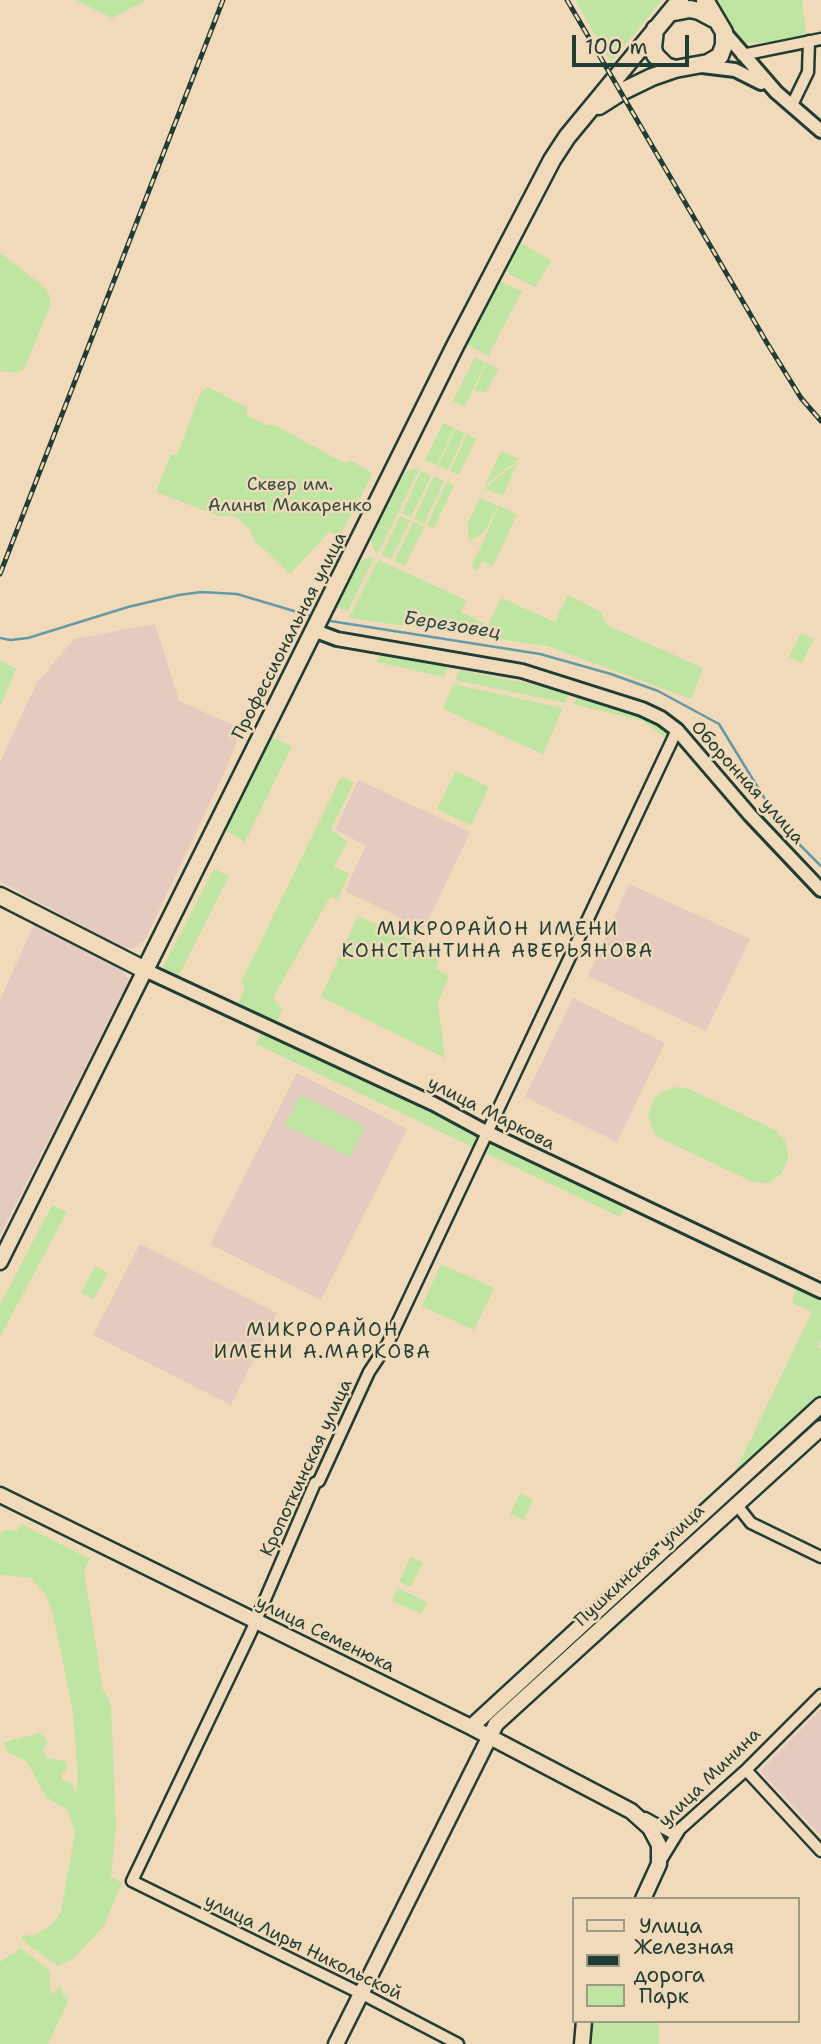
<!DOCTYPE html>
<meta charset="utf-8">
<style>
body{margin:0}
#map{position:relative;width:821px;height:2044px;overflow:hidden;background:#f0dab9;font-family:"Shantell Sans",sans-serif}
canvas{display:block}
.legend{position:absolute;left:572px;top:1897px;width:228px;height:126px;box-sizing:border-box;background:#f0dab9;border:2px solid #9c9b84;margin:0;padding:9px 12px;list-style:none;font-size:21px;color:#1f3d34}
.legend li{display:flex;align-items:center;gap:14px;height:35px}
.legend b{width:35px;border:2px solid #9c9b84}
.scale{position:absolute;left:572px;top:35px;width:117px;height:32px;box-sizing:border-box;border:4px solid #1f3d34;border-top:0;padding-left:9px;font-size:21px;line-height:24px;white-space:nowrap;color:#1f3d34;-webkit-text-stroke:5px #f0dab9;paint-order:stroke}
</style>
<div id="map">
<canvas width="821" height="2044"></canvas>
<ul class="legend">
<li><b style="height:9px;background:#f0dab9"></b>Улица</li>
<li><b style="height:9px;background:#1f3d34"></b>Железная дорога</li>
<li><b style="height:19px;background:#bee6a2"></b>Парк</li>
</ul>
<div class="scale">100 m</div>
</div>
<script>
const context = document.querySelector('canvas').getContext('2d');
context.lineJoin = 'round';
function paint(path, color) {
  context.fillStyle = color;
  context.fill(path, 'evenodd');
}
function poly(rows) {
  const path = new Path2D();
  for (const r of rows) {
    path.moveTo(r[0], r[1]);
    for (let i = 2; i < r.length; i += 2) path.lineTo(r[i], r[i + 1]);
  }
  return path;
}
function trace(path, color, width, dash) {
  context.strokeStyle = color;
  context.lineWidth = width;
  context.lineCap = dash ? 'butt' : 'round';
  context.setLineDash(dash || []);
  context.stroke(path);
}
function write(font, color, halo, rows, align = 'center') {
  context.font = font + ' "Shantell Sans",sans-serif';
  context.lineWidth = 5;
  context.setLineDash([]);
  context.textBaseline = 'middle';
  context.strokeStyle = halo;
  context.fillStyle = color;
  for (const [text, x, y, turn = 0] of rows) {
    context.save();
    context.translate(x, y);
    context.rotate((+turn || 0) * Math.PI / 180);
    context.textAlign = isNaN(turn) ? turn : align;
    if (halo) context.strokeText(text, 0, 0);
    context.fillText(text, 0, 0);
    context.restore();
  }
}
paint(poly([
 [155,624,179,701,242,729,223,775,145,940,133,949,118,946,0,881,0,762,36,684,74,639],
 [358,780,470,832,424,929,345,891,366,845,335,830],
 [629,884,750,939,706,1031,588,976],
 [34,924,122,969,129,980,0,1236,0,1000],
 [573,998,665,1043,617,1142,525,1097],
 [297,1073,407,1129,321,1300,210,1244],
 [140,1244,277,1313,231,1405,93,1335],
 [821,1709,821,1836,760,1771]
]), '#e4cabf');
paint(poly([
 [76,0,147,0,112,18],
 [575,0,662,0,611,62],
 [716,0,802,0,807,41,746,43,722,15],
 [520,242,551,261,535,287,509,274,505,266],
 [0,253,43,286,50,296,50,306,24,369,16,373,0,371],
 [499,281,522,291,488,356,467,344],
 [475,357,486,363,464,407,453,401],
 [487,363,498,369,486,392,474,391],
 [208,387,248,408,246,415,268,426,273,424,344,463,351,461,371,472,372,475,339,538,330,531,290,574,254,540,251,531,239,519,233,516,219,516,156,492,171,454,177,455,201,392],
 [443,423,454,428,437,465,425,460],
 [455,429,465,433,448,470,438,466],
 [467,434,476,439,459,475,450,471],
 [501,451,519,459,485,485],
 [518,462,503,496,484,488],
 [413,468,419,470,378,553,374,550,371,538,404,473],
 [421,471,431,476,411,517,402,513],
 [434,476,444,481,424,524,414,519],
 [447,482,454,485,434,528,427,525],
 [480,498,498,506,485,531,469,542,468,523],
 [499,506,517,514,493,566,482,561,477,571,471,568],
 [400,516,410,521,391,559,381,554],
 [413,522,424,527,405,566,394,561],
 [369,557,374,558,348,611,337,608,338,601,358,563],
 [378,560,466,600,461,612,488,625,501,598,555,622,568,595,603,613,602,617,609,626,703,668,691,699,547,646,349,618],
 [801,633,814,639,802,663,789,657],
 [380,654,448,667,444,677,377,662],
 [0,660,16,669,0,707],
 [460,670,569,692,566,703,455,680],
 [453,684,563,708,543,754,443,709],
 [578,695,644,713,672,736,668,740,643,721,573,704],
 [268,736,292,746,245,842,225,830],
 [456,771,489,787,471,825,437,809],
 [341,777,354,782,331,830,348,841,334,866,349,874,338,899,330,897,273,998,282,1008,277,1023,238,1004,245,987,241,982],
 [214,869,229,876,178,977,162,969],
 [358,916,441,952,436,969,449,977,438,1002,445,1058,321,997],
 [263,1028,627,1203,620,1217,256,1044],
 [677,1087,687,1088,775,1130,784,1139,788,1151,787,1162,781,1174,769,1183,753,1182,662,1139,654,1133,648,1116,654,1099,662,1092],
 [300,1095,365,1126,350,1157,285,1125],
 [52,1205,67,1212,0,1337,0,1305],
 [441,1264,494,1288,474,1330,422,1306],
 [95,1266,108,1273,94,1299,81,1293],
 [796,1287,821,1300,821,1339,818,1347,821,1348,821,1396,735,1472,812,1312,792,1303],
 [816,1416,821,1422,496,1719,490,1713],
 [520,1493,533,1499,524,1520,510,1514],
 [21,1524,90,1559,84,1571,103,1690,111,1704,116,1824,111,1877,122,1883,103,1927,73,1959,58,1966,26,1943,21,1936,36,1935,54,1922,61,1912,75,1832,68,1810,46,1797,27,1762,7,1752,4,1742,40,1733,48,1743,43,1749,46,1758,66,1761,67,1769,61,1774,62,1780,72,1784,76,1795,78,1778,73,1712,53,1615,47,1597,31,1578,0,1575,0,1533,6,1530,17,1531],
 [411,1557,423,1562,411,1587,399,1582],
 [398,1588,427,1602,421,1614,392,1601],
 [21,1948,50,1971,50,1991,54,1994,60,1985,63,1995,69,1999,48,2044,0,2044,0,1962],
 [591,2021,659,2021,659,2044,592,2044]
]), '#bee6a2');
trace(poly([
 [324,620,540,654,611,674,658,691,719,724,782,827,821,866],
 [0,638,10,640,28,638,128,607,179,595,201,592,237,594,314,617]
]), '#649aa7', 2.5);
const minor = poly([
 [742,55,821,39],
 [792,105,808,72,809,41],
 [736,1504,751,1523,821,1557],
 [746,1770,821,1851],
 [645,1818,676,1835],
 [661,1860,680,1829,746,1770,821,1695],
 [458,2044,370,1998,132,1881,251,1632,315,1483,319,1481,369,1372,387,1345,677,730]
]);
const tertiary = poly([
 [724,32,776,92,821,131],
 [702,66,735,70,761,83],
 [313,630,337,639,522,671,642,709,661,718,677,730,750,815,821,890],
 [145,970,434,1104,486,1132,821,1291]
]);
const secondary = poly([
 [0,1262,145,970],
 [0,1495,471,1727,631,1811,650,1828,659,1845,659,1864,643,1899],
 [471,1727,821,1405],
 [336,2044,496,1724,821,1428],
 [582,2044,584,2021]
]);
const primary = poly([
 [669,13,690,9,699,11,714,19],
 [655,29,653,48,655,55,666,66,675,69],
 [599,106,621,92,652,77,675,69,708,63,720,56,724,45,724,32,705,0],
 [0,896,145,970,455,346,552,160,567,137,680,0]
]);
trace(minor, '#1f3d34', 15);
trace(tertiary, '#1f3d34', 18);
trace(secondary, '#1f3d34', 19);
trace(primary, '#1f3d34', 21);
trace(minor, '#f0dab9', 10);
trace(tertiary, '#f0dab9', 12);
trace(secondary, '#f0dab9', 14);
trace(primary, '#f0dab9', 16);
const rail = poly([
 [567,0,767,343,801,398,821,421],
 [0,574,223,0]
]);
trace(rail, '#1f3d34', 5);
trace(rail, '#f0dab9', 2.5, [8]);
write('18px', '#2f4e3f', '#f0dab9', [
 ["Сквер им.",290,485],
 ["Алины Макаренко",290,506]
]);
write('18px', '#1f3d34', '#f0dab9', [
 ["Профессиональная улица",290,636,-63],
 ["Оборонная улица",747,783,48],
 ["улица Маркова",491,1114,27],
 ["Кропоткинская улица",307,1468,-65],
 ["Пушкинская улица",640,1566,-43],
 ["улица Семенюка",325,1635,26],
 ["улица Минина",710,1778,-44],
 ["улица Лиры Никольской",303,1948,26]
]);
write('italic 19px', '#2a4c47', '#f0dab9', [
 ["Березовец",452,626,9]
]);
context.letterSpacing = '2px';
write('19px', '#1f3d34', '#f0dab9', [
 ["МИКРОРАЙОН ИМЕНИ",498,930],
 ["КОНСТАНТИНА АВЕРЬЯНОВА",498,952],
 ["МИКРОРАЙОН",323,1331],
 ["ИМЕНИ А.МАРКОВА",323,1353]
]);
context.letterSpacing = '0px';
</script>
